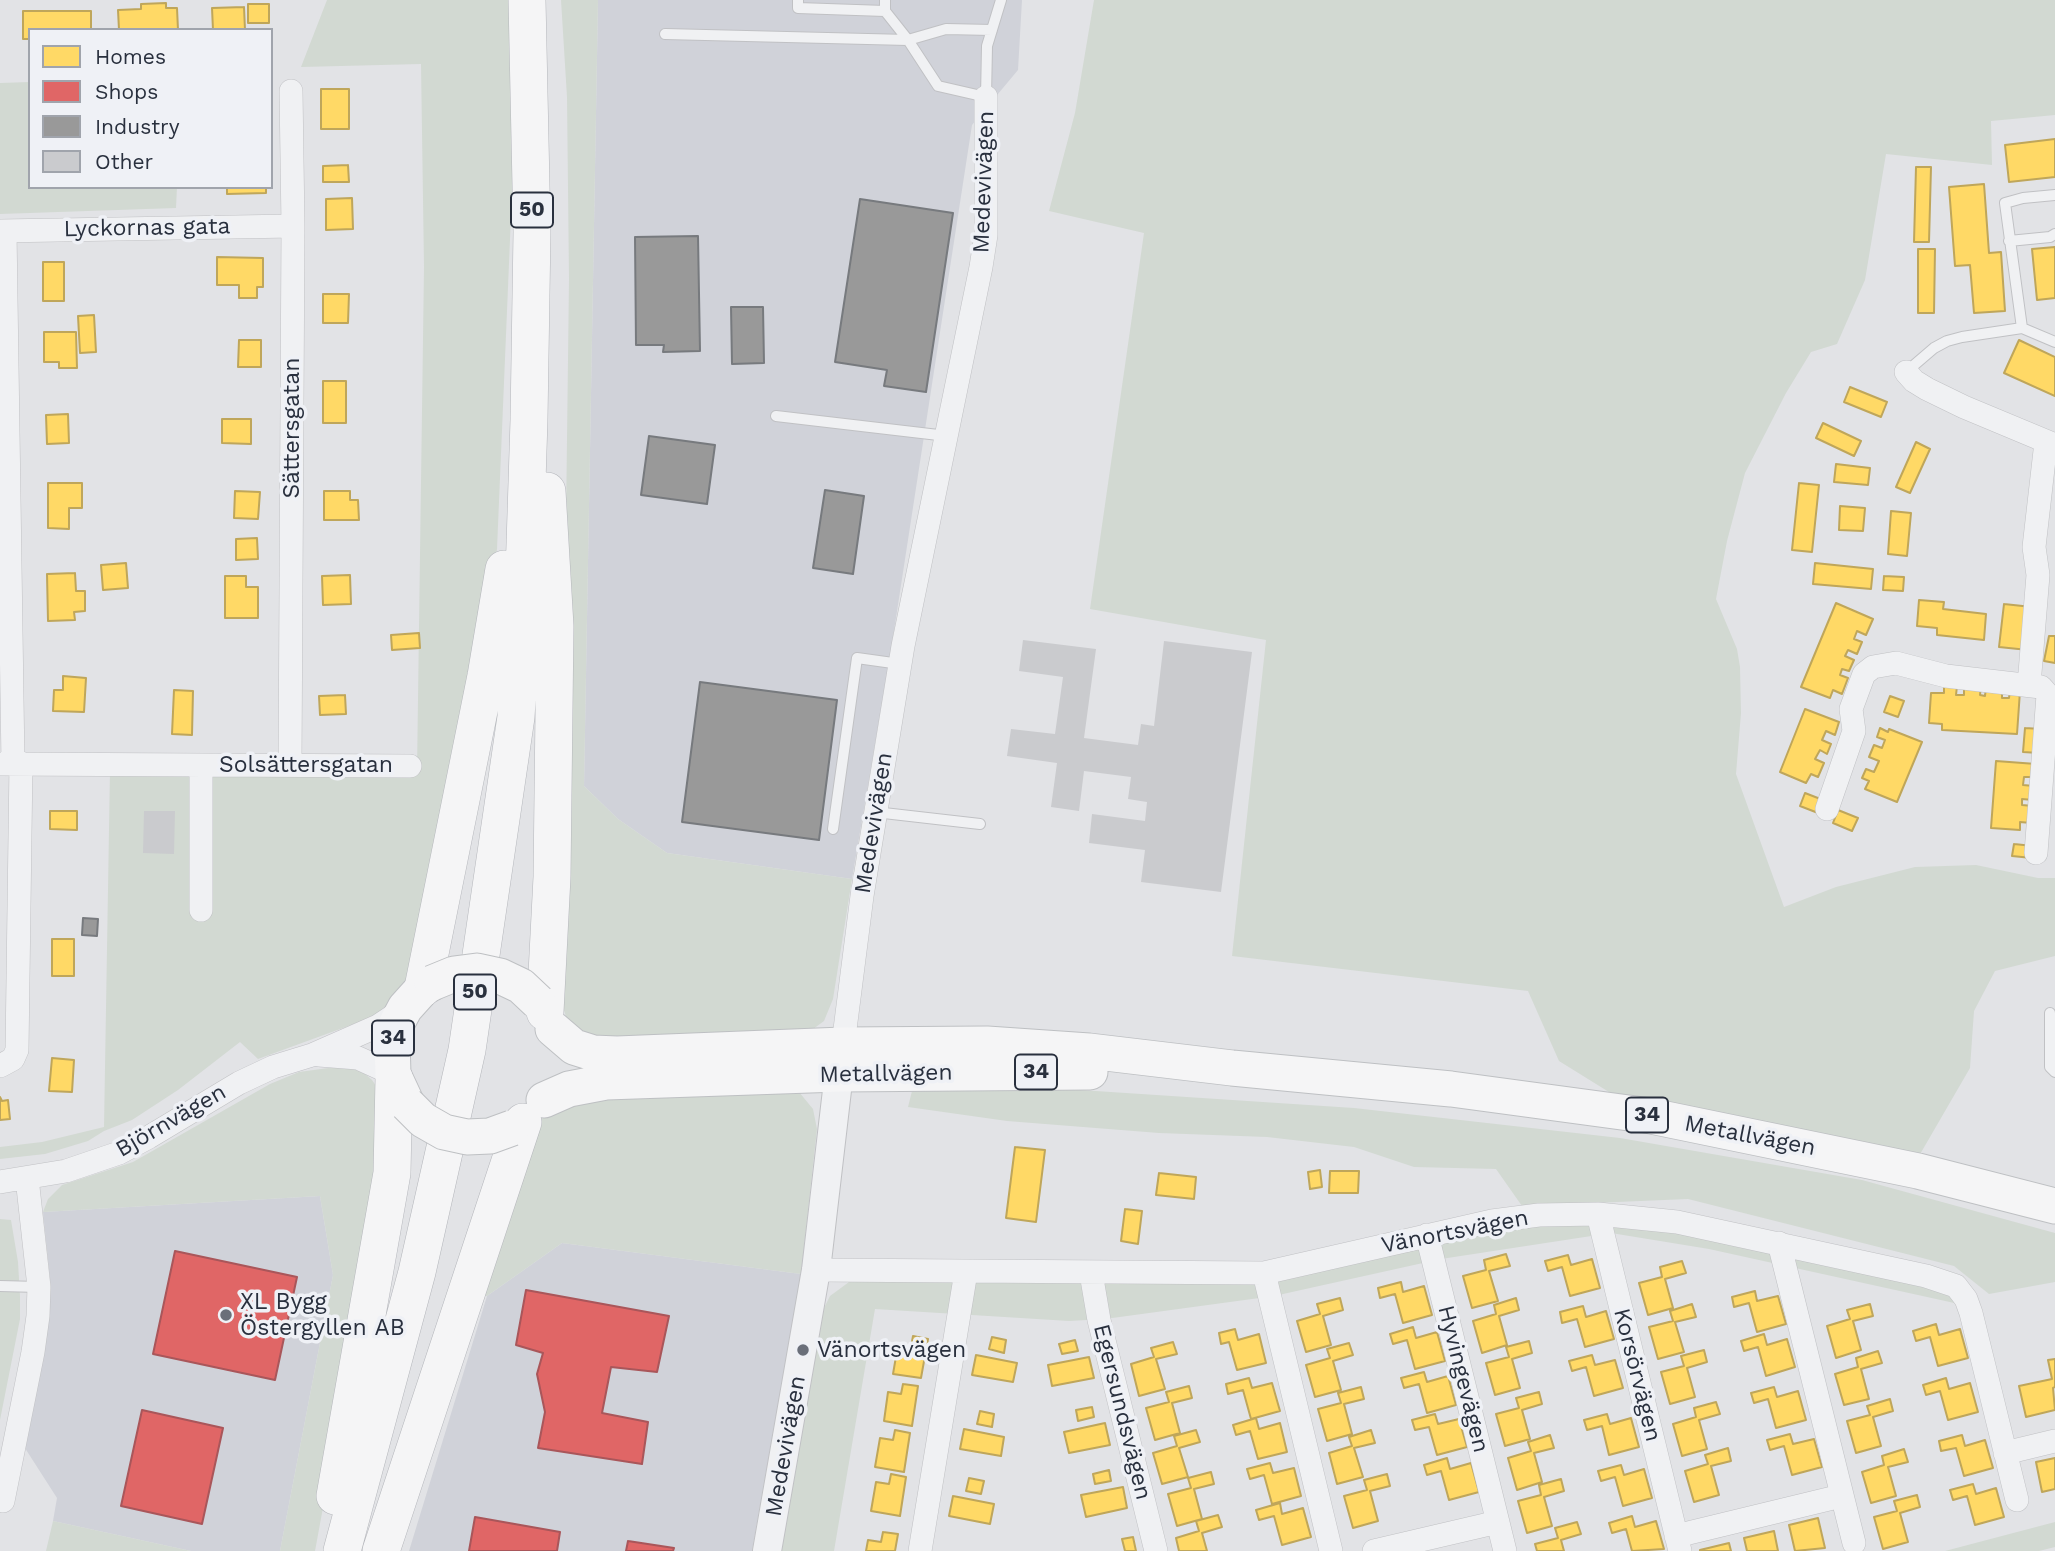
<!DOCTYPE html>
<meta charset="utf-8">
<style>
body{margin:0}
#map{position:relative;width:2055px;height:1551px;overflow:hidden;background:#e2e3e6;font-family:"Work Sans",sans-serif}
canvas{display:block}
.legend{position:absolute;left:28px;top:28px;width:245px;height:161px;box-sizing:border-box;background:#eff1f6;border:2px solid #a0a4ac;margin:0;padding:9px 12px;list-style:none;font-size:21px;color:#29303e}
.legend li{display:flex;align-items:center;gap:14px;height:35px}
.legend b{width:35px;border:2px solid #a0a4ac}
</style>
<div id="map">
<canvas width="2055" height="1551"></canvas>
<ul class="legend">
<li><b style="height:19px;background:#ffd966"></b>Homes</li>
<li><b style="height:19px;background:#e06666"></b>Shops</li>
<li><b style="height:19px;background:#999"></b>Industry</li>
<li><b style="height:19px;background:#cacbce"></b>Other</li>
</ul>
</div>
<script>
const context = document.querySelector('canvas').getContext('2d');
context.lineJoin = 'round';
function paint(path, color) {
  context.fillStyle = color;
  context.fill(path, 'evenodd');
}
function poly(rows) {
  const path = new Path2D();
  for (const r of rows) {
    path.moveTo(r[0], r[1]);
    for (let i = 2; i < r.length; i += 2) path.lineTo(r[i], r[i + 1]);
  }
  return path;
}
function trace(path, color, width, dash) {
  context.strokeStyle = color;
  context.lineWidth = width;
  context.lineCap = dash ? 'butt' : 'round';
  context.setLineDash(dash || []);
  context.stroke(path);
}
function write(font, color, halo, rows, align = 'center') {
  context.font = font + ' "Work Sans",sans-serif';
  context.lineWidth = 7;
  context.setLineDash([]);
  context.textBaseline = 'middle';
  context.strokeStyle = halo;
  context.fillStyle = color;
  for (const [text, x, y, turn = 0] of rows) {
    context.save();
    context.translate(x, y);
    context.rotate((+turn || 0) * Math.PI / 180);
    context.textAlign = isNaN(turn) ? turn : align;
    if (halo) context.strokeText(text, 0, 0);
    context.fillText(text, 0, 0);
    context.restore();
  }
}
paint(poly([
 [598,0,1022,0,1018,70,972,125,891,650,852,879,667,853,618,819,584,786],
 [320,1196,333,1275,280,1551,191,1551,53,1521,57,1498,23,1445,51,1288,43,1212],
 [562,1243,801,1274,752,1551,409,1551,487,1296]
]), '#d0d2d9');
paint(poly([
 [327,0,514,0,518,49,497,549,456,768,409,978,384,1013,258,1059,240,1042,178,1090,132,1120,104,1131,88,1141,45,1154,0,1159,0,1147,42,1142,104,1127,110,770,417,771,424,267,421,64,301,67],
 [561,0,598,0,584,786,618,819,667,853,852,879,833,999,824,1021,805,1035,595,1042,567,1019,560,1000,569,279,567,97],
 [1094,0,2055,0,2055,115,1991,121,1992,165,1886,154,1865,280,1837,344,1811,352,1786,393,1745,473,1727,541,1716,599,1737,649,1740,667,1741,713,1736,774,1784,907,1836,887,1915,867,1976,865,2038,878,2055,878,2055,956,1995,971,1974,1011,1970,1068,1919,1156,1617,1097,1559,1061,1528,991,1232,956,1266,640,1090,609,1144,233,1049,211,1075,113],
 [30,82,30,187,177,187,176,208,0,214,0,83],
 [343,1066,363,1072,372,1080,381,1093,384,1109,361,1301,315,1551,280,1551,333,1275,320,1196,43,1212,48,1199,62,1185,133,1162,270,1084,299,1072],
 [914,1083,974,1083,1354,1108,1620,1138,1862,1180,2055,1233,2055,1282,1989,1294,1954,1266,1688,1199,1522,1206,1496,1169,1414,1167,1354,1147,1267,1137,1159,1133,1007,1121,908,1107],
 [799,1092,813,1109,817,1129,801,1274,562,1243,487,1296,476,1294,538,1122,556,1108,576,1099],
 [1601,1212,1960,1277,1977,1308,1709,1249,1611,1233,1441,1259,1274,1296,1105,1319,1069,1321,875,1309,834,1551,779,1551,822,1312,830,1296,849,1282,970,1270,1266,1265],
 [0,1219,11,1220,18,1262,20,1296,20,1319,0,1420],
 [53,1521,191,1551,46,1551],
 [2055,1522,2055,1547,2039,1551,1945,1551]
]), '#d2d9d2');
const homes = poly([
 [166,3,166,8,177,8,178,30,119,30,118,10,141,9,141,4,166,3],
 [248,4,269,4,269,23,248,23,248,4],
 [244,7,245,30,213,30,212,8,244,7],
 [23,11,91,11,91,30,30,30,30,39,23,39,23,11],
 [321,89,349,89,349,129,321,129,321,89],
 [2055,139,2055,177,2009,182,2005,145,2055,139],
 [348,165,349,182,323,182,323,166,348,165],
 [1916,167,1931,167,1929,242,1914,242,1916,167],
 [1984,184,1989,253,2001,252,2005,311,1974,313,1970,265,1955,266,1949,187,1984,184],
 [227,187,266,187,266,193,227,194,227,187],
 [352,198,353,229,326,230,326,199,352,198],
 [2055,247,2055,298,2037,300,2032,249,2055,247],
 [1918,249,1935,249,1934,313,1918,313,1918,249],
 [217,257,263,258,263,287,257,287,257,298,239,298,239,285,217,285,217,257],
 [43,262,64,262,64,301,43,301,43,262],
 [323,294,349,294,348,323,323,323,323,294],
 [94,315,96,352,80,353,78,316,94,315],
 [44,332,76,332,77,368,59,368,59,362,44,362,44,332],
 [239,340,261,340,261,367,238,367,239,340],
 [2019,340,2055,357,2055,396,2004,373,2019,340],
 [323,381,346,381,346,423,323,423,323,381],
 [1850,387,1887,402,1881,417,1844,402,1850,387],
 [68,414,69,443,47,444,46,415,68,414],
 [222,419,251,419,251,444,222,443,222,419],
 [1823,423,1861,441,1854,456,1816,438,1823,423],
 [1916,442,1930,449,1910,493,1896,487,1916,442],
 [1836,464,1870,468,1868,485,1834,482,1836,464],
 [48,483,82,483,82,508,69,508,69,529,48,528,48,483],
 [1799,483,1819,485,1812,552,1792,550,1799,483],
 [235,491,260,492,258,519,234,518,235,491],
 [324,491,350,491,350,500,358,500,359,520,324,520,324,491],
 [1840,506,1865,508,1863,531,1839,530,1840,506],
 [1891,511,1911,513,1907,556,1888,554,1891,511],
 [257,538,258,559,236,560,236,539,257,538],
 [126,563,128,588,103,590,101,565,126,563],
 [1815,563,1873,569,1871,589,1813,584,1815,563],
 [75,573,76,591,85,591,85,611,74,612,75,620,48,621,47,574,75,573],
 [350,575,351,604,323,605,322,576,350,575],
 [225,576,246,576,246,587,258,587,258,618,225,618,225,576],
 [1884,576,1904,577,1903,591,1883,590,1884,576],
 [1919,600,1944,602,1943,609,1986,614,1984,640,1937,635,1937,628,1917,626,1919,600],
 [1836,603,1873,619,1866,635,1857,631,1854,639,1862,642,1857,654,1848,650,1845,656,1854,660,1849,671,1842,669,1840,675,1848,678,1842,694,1833,690,1830,698,1801,687,1836,603],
 [2004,604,2032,607,2028,650,1999,647,2004,604],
 [419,633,420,648,392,650,391,635,419,633],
 [2049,636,2055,636,2055,663,2044,661,2049,636],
 [63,676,86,678,84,712,53,711,54,690,63,690,63,676],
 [1944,685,1957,686,1956,695,1964,695,1964,686,1981,686,1980,695,1985,696,1986,687,2002,688,2002,698,2009,698,2010,690,2020,691,2017,734,1942,730,1942,724,1929,723,1931,693,1944,693,1944,685],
 [174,690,193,691,192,735,172,734,174,690],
 [345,695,346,714,320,715,319,696,345,695],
 [1890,696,1904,701,1898,717,1884,712,1890,696],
 [1805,709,1839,722,1835,735,1826,731,1822,740,1831,744,1827,754,1820,750,1815,759,1824,763,1818,777,1811,774,1806,783,1780,772,1805,709],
 [1880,728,1888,732,1889,729,1922,742,1897,802,1865,789,1869,781,1862,778,1866,769,1874,772,1879,761,1869,757,1874,745,1882,748,1885,740,1877,737,1880,728],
 [2025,728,2041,729,2039,753,2023,752,2025,728],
 [1996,761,2036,764,2035,777,2024,777,2023,785,2034,786,2033,800,2022,799,2022,805,2033,806,2031,823,2020,822,2020,830,1991,828,1996,761],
 [1805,793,1823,800,1818,813,1800,806,1805,793],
 [1838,810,1858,818,1852,831,1833,823,1838,810],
 [50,811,77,811,77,830,50,829,50,811],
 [2014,844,2033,846,2032,858,2012,856,2014,844],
 [52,939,74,939,74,976,52,976,52,939],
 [52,1058,74,1060,72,1092,49,1091,52,1058],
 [0,1097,2,1101,8,1100,10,1119,0,1120,0,1097],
 [1015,1147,1045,1150,1036,1222,1006,1218,1015,1147],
 [1320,1170,1322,1187,1310,1189,1308,1172,1320,1170],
 [1330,1171,1359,1171,1358,1193,1329,1193,1330,1171],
 [1159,1173,1196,1177,1194,1199,1156,1195,1159,1173],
 [1125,1209,1142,1211,1138,1244,1121,1241,1125,1209],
 [1506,1254,1510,1266,1489,1271,1498,1301,1472,1308,1463,1276,1486,1270,1484,1260,1506,1254],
 [1568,1255,1571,1265,1592,1259,1600,1288,1570,1296,1562,1267,1548,1271,1545,1261,1568,1255],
 [1682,1261,1686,1273,1665,1279,1673,1308,1648,1315,1639,1283,1662,1277,1660,1267,1682,1261],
 [1401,1282,1403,1292,1424,1286,1432,1315,1403,1323,1395,1294,1380,1298,1378,1288,1401,1282],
 [1755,1291,1757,1301,1778,1296,1786,1324,1757,1332,1749,1303,1734,1307,1732,1297,1755,1291],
 [1340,1298,1343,1310,1323,1316,1331,1345,1306,1352,1297,1321,1320,1314,1317,1304,1340,1298],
 [1516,1298,1519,1310,1499,1316,1507,1345,1482,1353,1473,1321,1496,1314,1494,1305,1516,1298],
 [1692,1304,1696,1317,1675,1322,1684,1352,1658,1359,1649,1327,1673,1321,1670,1311,1692,1304],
 [1870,1304,1873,1316,1853,1321,1861,1350,1836,1358,1827,1326,1850,1319,1847,1310,1870,1304],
 [1583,1306,1586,1317,1606,1311,1614,1339,1585,1347,1577,1319,1562,1323,1560,1312,1583,1306],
 [1936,1324,1939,1335,1960,1329,1968,1358,1938,1366,1930,1337,1916,1341,1913,1331,1936,1324],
 [1413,1327,1416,1338,1437,1332,1445,1361,1415,1369,1407,1340,1393,1344,1390,1334,1413,1327],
 [1235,1329,1238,1340,1259,1334,1266,1363,1237,1370,1229,1342,1221,1344,1219,1333,1235,1329],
 [1764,1334,1767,1345,1787,1339,1795,1367,1766,1376,1758,1347,1744,1351,1741,1341,1764,1334],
 [913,1336,928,1339,921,1378,893,1374,898,1345,911,1347,913,1336],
 [992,1337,1006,1340,1004,1353,989,1349,992,1337],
 [1075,1340,1078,1351,1062,1354,1059,1344,1075,1340],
 [1529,1341,1532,1353,1512,1359,1520,1388,1495,1395,1486,1363,1509,1357,1506,1347,1529,1341],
 [1173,1342,1177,1354,1156,1359,1165,1389,1139,1396,1131,1364,1154,1357,1151,1348,1173,1342],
 [1349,1343,1353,1355,1333,1361,1341,1390,1315,1397,1306,1365,1330,1358,1327,1349,1349,1343],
 [1704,1350,1707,1362,1687,1368,1695,1397,1670,1404,1661,1372,1684,1366,1681,1356,1704,1350],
 [1878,1351,1882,1363,1861,1369,1869,1399,1844,1405,1835,1374,1858,1367,1856,1358,1878,1351],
 [976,1355,1017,1363,1013,1382,972,1375,976,1355],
 [1592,1355,1595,1365,1615,1360,1623,1388,1594,1396,1586,1367,1572,1371,1569,1361,1592,1355],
 [1089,1357,1094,1378,1052,1386,1048,1365,1089,1357],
 [2055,1359,2055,1387,2053,1388,2055,1410,2026,1417,2019,1386,2052,1379,2048,1360,2055,1359],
 [1424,1372,1427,1382,1448,1376,1456,1405,1427,1413,1419,1384,1404,1388,1401,1378,1424,1372],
 [1249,1378,1252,1388,1272,1383,1280,1411,1251,1419,1243,1390,1228,1394,1226,1384,1249,1378],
 [1946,1378,1949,1389,1970,1383,1978,1412,1948,1420,1940,1391,1926,1395,1923,1385,1946,1378],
 [903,1384,918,1386,912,1426,884,1421,888,1392,901,1394,903,1384],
 [1189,1386,1192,1398,1172,1403,1180,1433,1155,1440,1146,1408,1169,1402,1166,1392,1189,1386],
 [1361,1387,1364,1399,1344,1404,1352,1434,1327,1441,1318,1409,1341,1403,1338,1393,1361,1387],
 [1774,1387,1777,1397,1798,1391,1806,1420,1776,1428,1768,1399,1754,1403,1751,1393,1774,1387],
 [1539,1392,1542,1404,1522,1410,1530,1439,1505,1446,1496,1414,1519,1408,1516,1398,1539,1392],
 [1890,1399,1893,1411,1873,1417,1881,1446,1856,1453,1847,1421,1870,1415,1867,1406,1890,1399],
 [1716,1402,1720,1414,1699,1420,1707,1449,1682,1456,1673,1424,1696,1417,1694,1408,1716,1402],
 [1092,1407,1094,1417,1078,1421,1076,1410,1092,1407],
 [980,1411,994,1414,992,1427,977,1424,980,1411],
 [1435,1414,1438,1424,1459,1419,1467,1447,1437,1455,1429,1427,1415,1430,1412,1420,1435,1414],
 [1607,1414,1610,1424,1631,1418,1639,1447,1609,1455,1602,1426,1587,1430,1584,1420,1607,1414],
 [1256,1418,1259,1429,1280,1423,1287,1452,1258,1459,1250,1431,1236,1435,1233,1425,1256,1418],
 [1105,1423,1110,1445,1069,1453,1064,1432,1105,1423],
 [964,1429,1004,1437,1001,1456,960,1449,964,1429],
 [895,1430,910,1433,904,1472,875,1467,880,1438,893,1440,895,1430],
 [1196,1430,1200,1442,1179,1448,1188,1477,1162,1484,1153,1453,1177,1446,1174,1436,1196,1430],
 [1371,1430,1375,1443,1354,1448,1363,1477,1337,1484,1329,1453,1352,1446,1349,1437,1371,1430],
 [1790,1434,1793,1444,1814,1439,1822,1467,1792,1475,1784,1446,1770,1450,1767,1440,1790,1434],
 [1550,1435,1554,1448,1534,1453,1542,1482,1517,1490,1508,1458,1531,1451,1528,1442,1550,1435],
 [1962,1435,1965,1446,1985,1440,1993,1468,1964,1476,1956,1448,1941,1451,1939,1441,1962,1435],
 [1728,1448,1731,1461,1711,1466,1719,1495,1694,1502,1685,1471,1708,1464,1705,1455,1728,1448],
 [1904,1449,1908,1462,1888,1467,1896,1496,1871,1503,1862,1472,1884,1465,1882,1456,1904,1449],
 [1447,1458,1450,1469,1471,1463,1479,1492,1449,1500,1441,1471,1427,1475,1424,1465,1447,1458],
 [2055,1458,2055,1489,2042,1492,2036,1462,2055,1458],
 [1270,1463,1273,1473,1294,1468,1301,1496,1272,1504,1264,1475,1250,1479,1247,1469,1270,1463],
 [1621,1465,1624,1475,1644,1469,1652,1498,1623,1506,1615,1477,1601,1481,1598,1471,1621,1465],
 [1109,1470,1111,1481,1095,1484,1093,1474,1109,1470],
 [1211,1472,1214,1484,1194,1489,1202,1519,1177,1526,1168,1494,1191,1488,1188,1478,1211,1472],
 [891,1474,906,1477,900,1516,871,1511,876,1482,889,1484,891,1474],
 [1387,1474,1390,1486,1370,1491,1378,1521,1353,1528,1344,1496,1367,1490,1364,1480,1387,1474],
 [969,1478,984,1481,981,1494,966,1491,969,1478],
 [1561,1479,1564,1491,1544,1497,1552,1526,1527,1533,1518,1501,1541,1495,1539,1485,1561,1479],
 [1973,1484,1976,1494,1996,1488,2004,1517,1975,1525,1967,1496,1953,1500,1950,1490,1973,1484],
 [1123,1487,1127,1508,1086,1517,1081,1495,1123,1487],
 [1917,1495,1920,1507,1900,1513,1908,1542,1883,1549,1874,1517,1897,1511,1894,1501,1917,1495],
 [953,1496,994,1504,990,1524,949,1516,953,1496],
 [1280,1503,1282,1514,1303,1508,1311,1537,1282,1545,1274,1516,1259,1520,1256,1510,1280,1503],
 [1218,1515,1222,1527,1202,1533,1207,1551,1179,1551,1176,1538,1199,1531,1196,1521,1218,1515],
 [1632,1516,1635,1527,1656,1521,1664,1549,1632,1551,1626,1529,1612,1533,1609,1523,1632,1516],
 [1818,1518,1825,1548,1795,1551,1789,1525,1818,1518],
 [1577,1522,1581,1534,1561,1540,1564,1551,1537,1551,1535,1544,1558,1538,1555,1528,1577,1522],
 [1774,1531,1778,1551,1747,1551,1744,1538,1774,1531],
 [883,1532,898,1534,895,1551,866,1551,868,1540,881,1542,883,1532],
 [1133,1537,1136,1551,1125,1551,1122,1539,1133,1537],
 [1729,1543,1731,1551,1700,1551,1700,1550,1729,1543]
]);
paint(homes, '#ffd966');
trace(homes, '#bfa65a', 2);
const shops = poly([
 [175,1251,297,1277,275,1380,153,1354,175,1251],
 [526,1290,669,1316,657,1372,611,1367,602,1413,648,1422,642,1464,538,1448,545,1412,537,1374,543,1353,516,1345,526,1290],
 [142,1410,223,1428,202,1524,121,1506,142,1410],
 [475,1517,560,1532,557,1551,469,1551,475,1517],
 [628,1541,674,1548,673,1551,626,1551,628,1541]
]);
paint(shops, '#e06666');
trace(shops, '#a9565a', 2);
const industry = poly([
 [860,199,953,213,926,392,884,386,887,370,835,362,860,199],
 [698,236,700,351,663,352,664,345,636,345,635,237,698,236],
 [731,307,763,307,764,363,732,364,731,307],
 [649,436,715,445,707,504,641,495,649,436],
 [825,490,864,496,853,574,813,568,825,490],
 [700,682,837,700,819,840,682,822,700,682],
 [83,918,98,919,97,936,82,935,83,918]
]);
paint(industry, '#999');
trace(industry, '#777a7e', 2);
paint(poly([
 [1023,640,1096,649,1084,738,1138,745,1141,724,1154,726,1164,641,1252,652,1221,892,1141,882,1145,850,1089,843,1092,814,1145,821,1147,802,1128,799,1131,777,1084,771,1079,811,1051,807,1057,763,1007,756,1011,729,1055,734,1063,677,1019,671],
 [144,811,175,811,174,854,143,853]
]), '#cacbce');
const service = poly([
 [798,0,798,8,885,11],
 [885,0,885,11,908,40,938,86,986,97,987,46,1001,0],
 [665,34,908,40,946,29,992,30],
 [2009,241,2050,237,2055,234],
 [2022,328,2005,203,2023,198,2055,195],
 [1906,372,1934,348,1947,341,1962,337,2022,328,2055,342],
 [776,416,947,436],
 [875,812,980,824],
 [833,829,857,658,900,664],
 [2050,1013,2050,1067,2055,1072],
 [0,1286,39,1287]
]);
const minor = poly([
 [0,231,293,226],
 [5,231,13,764],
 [1906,372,1914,381,1927,389,1964,407,2055,445],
 [2029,685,2038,575,2034,547,2046,442],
 [0,764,410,766],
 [290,765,293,226,291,91],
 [1827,809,1854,731,1851,709,1864,674,1873,667,1896,663,1946,676,2041,687,2048,695,2036,853],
 [201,910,201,765],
 [843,1045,862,896,903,646,981,267,986,235,986,97],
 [319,1055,358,1058,393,1074],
 [0,1066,13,1059,17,1050,21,763],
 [0,1182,66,1171,119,1153,149,1137,239,1083,273,1067,312,1055,378,1026,402,1010],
 [1598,1214,1680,1551],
 [1427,1235,1505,1551],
 [1779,1243,1854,1543],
 [816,1270,1264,1273,1492,1221,1539,1215,1598,1214,1677,1222,1926,1276,1956,1286,1966,1299,1971,1313,2017,1500],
 [1091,1273,1099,1320,1156,1551],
 [1264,1273,1331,1551],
 [2005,1453,2055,1441],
 [3,1501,33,1352,38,1316,39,1287,27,1178],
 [1676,1536,1841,1496],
 [920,1551,966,1272],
 [1374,1551,1498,1522]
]);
const tertiary = poly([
 [767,1551,816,1270,841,1056]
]);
const primary = poly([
 [553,1029,574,1047,593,1053,617,1054,843,1045,987,1044,1089,1051,1232,1068,1451,1089,1651,1116,1918,1171,2055,1206],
 [544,1100,569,1089,606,1082,839,1074,1090,1072],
 [407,1104,393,1074,392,1040,397,1023,405,1008,423,988,432,983]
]);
const trunk = poly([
 [423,988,486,676,504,569],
 [545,1012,552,877,555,626,547,491],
 [335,1496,392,1173,394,1078],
 [342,1551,417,1272,467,1050,516,717,523,606,529,420,532,232,527,0],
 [381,1551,523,1122]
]);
trace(service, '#c0c1c4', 12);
trace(minor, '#c0c1c4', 24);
trace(tertiary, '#c0c1c4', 30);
trace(primary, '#bec0c3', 37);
trace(trunk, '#b4b6bb', 38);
trace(service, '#f0f1f3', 10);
trace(minor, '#f0f1f3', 23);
trace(tertiary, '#f0f1f3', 28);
trace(primary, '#f5f5f6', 35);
trace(trunk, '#f5f5f6', 37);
const primaryBridge = poly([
 [432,983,454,974,477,971,500,976,521,986,538,1002],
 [407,1104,423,1120,444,1132,467,1137,490,1136,512,1128]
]);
trace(primaryBridge, '#bec0c3', 37, []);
trace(primaryBridge, '#f5f5f6', 35);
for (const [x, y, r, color] of [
 [226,1315,7,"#6a6f79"],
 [803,1350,7,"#6a6f79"]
]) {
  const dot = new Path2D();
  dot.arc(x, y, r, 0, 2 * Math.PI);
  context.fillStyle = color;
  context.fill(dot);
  trace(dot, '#eff1f6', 2.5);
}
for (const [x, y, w] of [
 [532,210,42],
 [475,992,42],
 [393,1038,42],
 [1036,1072,42],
 [1647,1115,42]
]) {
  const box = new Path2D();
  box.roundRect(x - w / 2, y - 17.5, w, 35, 5);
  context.fillStyle = '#eff1f6';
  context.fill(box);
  trace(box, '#29303e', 2);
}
write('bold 21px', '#29303e', null, [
 ["50",532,210],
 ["50",475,992],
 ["34",393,1038],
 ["34",1036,1072],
 ["34",1647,1115]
]);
write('23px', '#29303e', '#eff1f6', [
 ["Medevivägen",984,182,-88],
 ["Lyckornas gata",147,228,-1],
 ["Sättersgatan",292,428,-90],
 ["Solsättersgatan",306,765],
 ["Medevivägen",874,823,-81],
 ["Metallvägen",886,1074,-1],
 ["Björnvägen",171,1121,-30],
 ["Metallvägen",1750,1136,11],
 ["Vänortsvägen",1455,1232,-11],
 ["Korsörvägen",1637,1375,76],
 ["Hyvingevägen",1463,1379,76],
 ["Egersundsvägen",1122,1412,76],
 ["Medevivägen",786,1446,-80]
]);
write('23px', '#29303e', '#eff1f6', [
 ["XL Bygg",240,1302],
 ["Östergyllen AB",240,1328],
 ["Vänortsvägen",817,1350]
], 'left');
</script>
